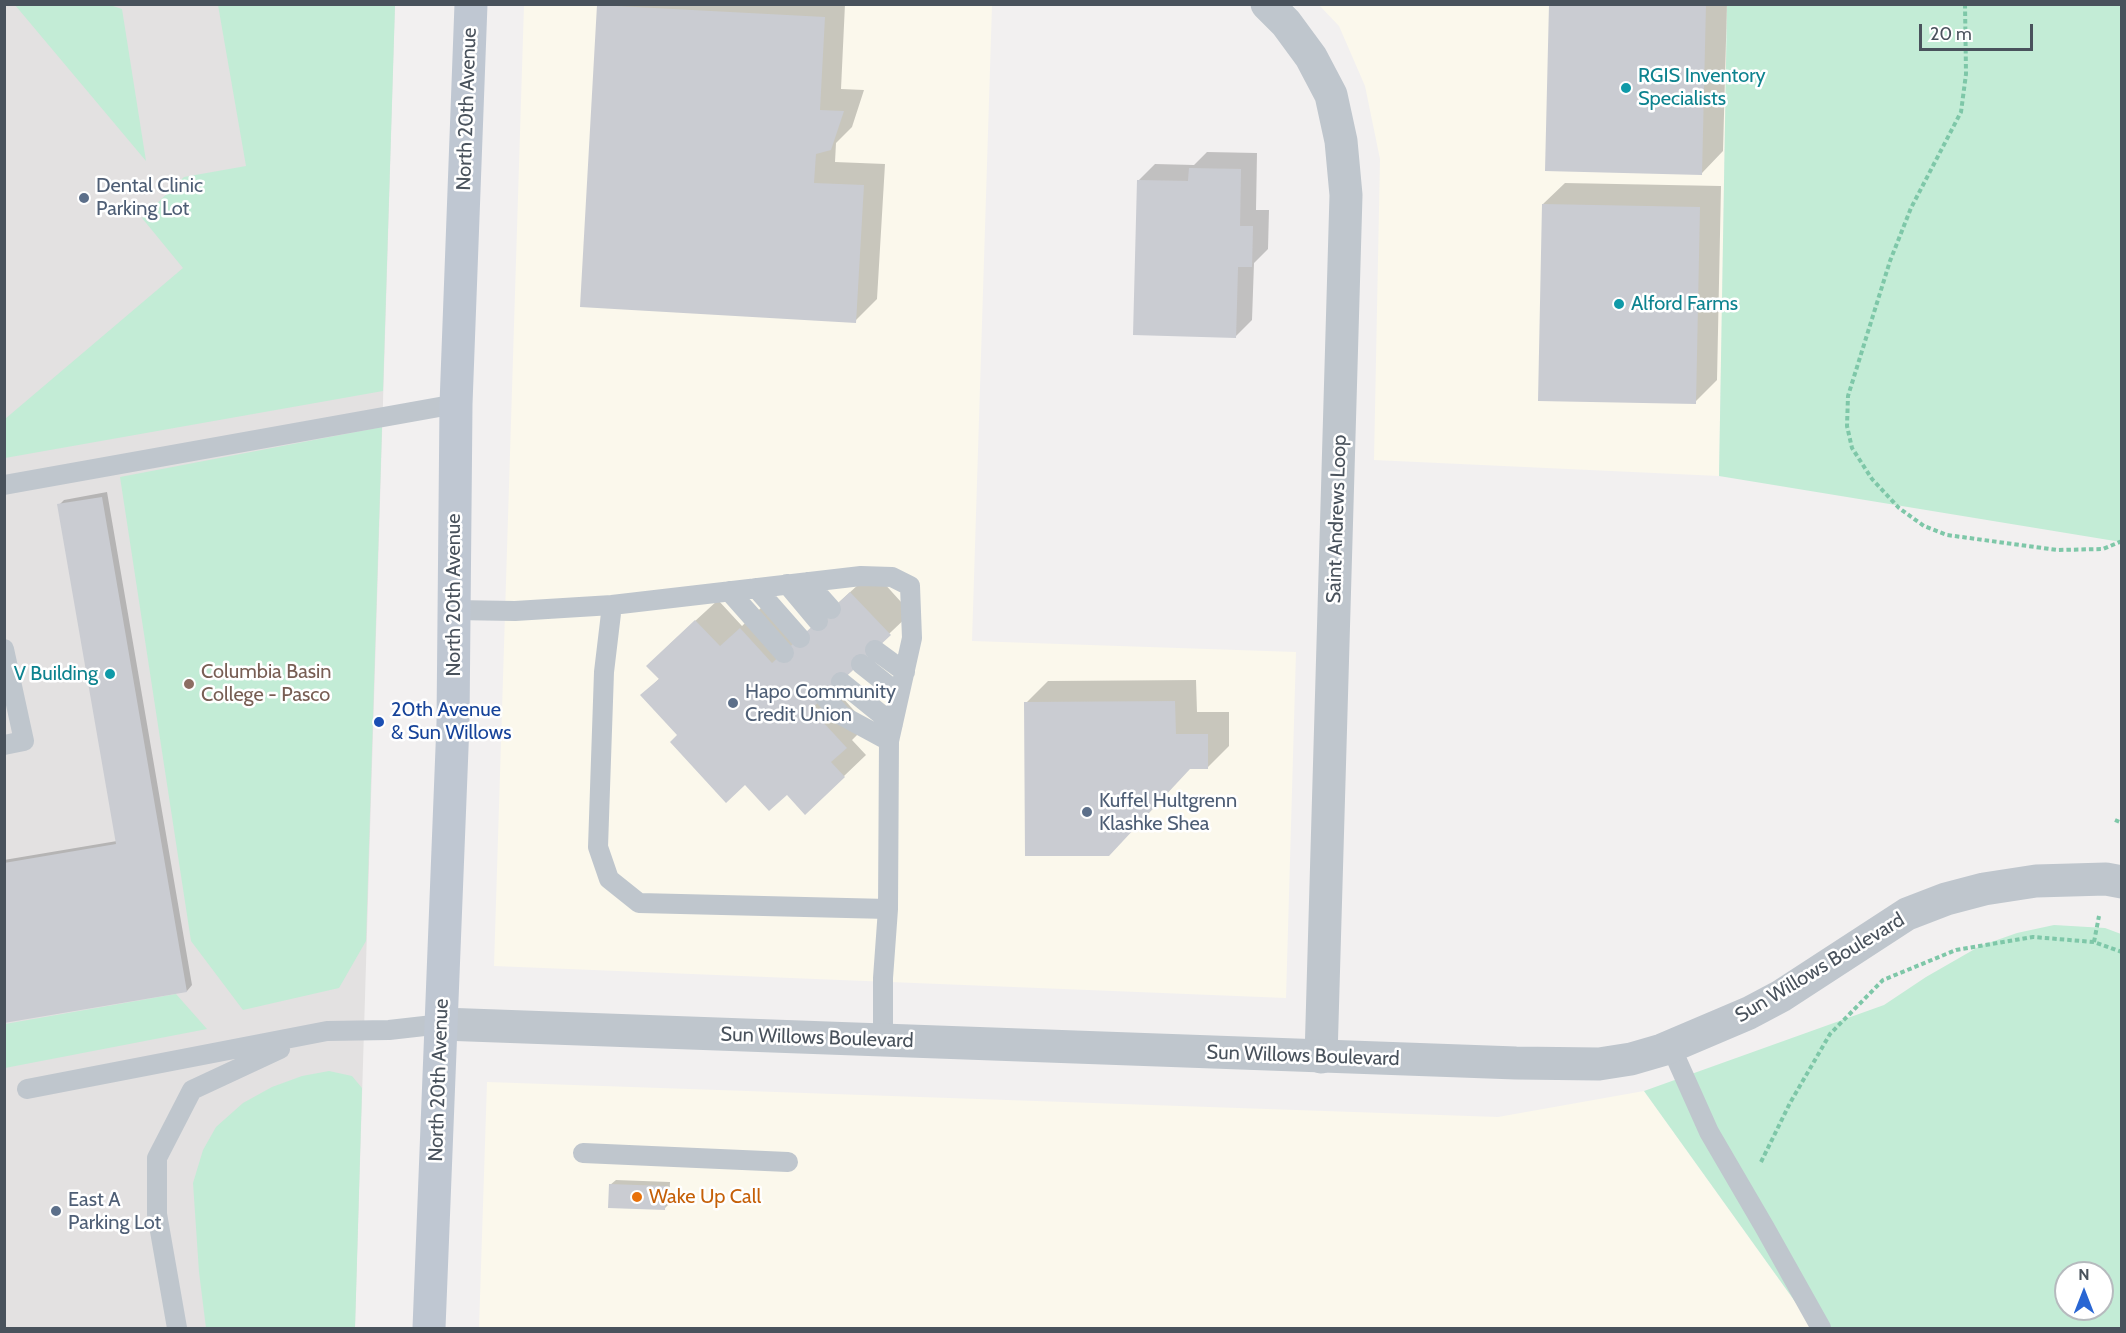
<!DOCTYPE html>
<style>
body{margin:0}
#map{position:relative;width:2126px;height:1333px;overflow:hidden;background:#f2f0f0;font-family:Cabin,sans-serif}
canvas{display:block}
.frame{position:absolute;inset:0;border:6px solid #49525c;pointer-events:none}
.north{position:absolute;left:2054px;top:1261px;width:60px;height:60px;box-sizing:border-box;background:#fff;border:2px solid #b6babe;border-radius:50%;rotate:0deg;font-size:16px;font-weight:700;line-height:24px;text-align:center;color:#49525c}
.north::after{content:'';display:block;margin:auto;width:21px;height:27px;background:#2966d3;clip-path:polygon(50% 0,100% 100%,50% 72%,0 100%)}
.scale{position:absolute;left:1919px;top:24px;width:114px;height:27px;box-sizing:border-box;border:3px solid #49525c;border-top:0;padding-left:8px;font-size:18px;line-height:21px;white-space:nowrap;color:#49525c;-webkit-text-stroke:4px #fff;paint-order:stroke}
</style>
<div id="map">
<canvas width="2126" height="1333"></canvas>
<div class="frame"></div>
<div class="north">N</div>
<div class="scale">20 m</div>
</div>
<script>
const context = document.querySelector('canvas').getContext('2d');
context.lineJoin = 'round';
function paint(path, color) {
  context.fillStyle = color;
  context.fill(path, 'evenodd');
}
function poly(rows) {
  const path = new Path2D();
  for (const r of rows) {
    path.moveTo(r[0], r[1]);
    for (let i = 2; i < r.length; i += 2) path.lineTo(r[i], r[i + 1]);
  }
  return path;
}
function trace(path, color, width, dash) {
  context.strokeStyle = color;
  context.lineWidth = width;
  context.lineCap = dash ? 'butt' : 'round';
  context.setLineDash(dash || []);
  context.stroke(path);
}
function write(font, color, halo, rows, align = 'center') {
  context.font = font + ' Cabin,sans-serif';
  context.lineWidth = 5;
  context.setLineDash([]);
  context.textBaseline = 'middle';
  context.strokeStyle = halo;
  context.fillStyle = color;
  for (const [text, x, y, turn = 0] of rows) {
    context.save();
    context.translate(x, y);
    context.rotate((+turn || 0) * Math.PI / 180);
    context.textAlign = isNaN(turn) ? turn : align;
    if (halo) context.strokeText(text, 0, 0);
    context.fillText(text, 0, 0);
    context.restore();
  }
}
paint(poly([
 [524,5,992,5,972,641,1296,652,1286,998,494,966],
 [1319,5,1727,5,1719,476,1374,460,1380,159,1365,86,1339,26],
 [487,1082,1498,1117,1644,1091,1814,1328,479,1328]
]), '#fbf8ec');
paint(poly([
 [5,5,395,5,355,1328,5,1328]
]), '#e3e1e1');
paint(poly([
 [107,4,122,9,146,161,15,5],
 [218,5,395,5,383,391,5,458,5,419,183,268,142,218,184,177,246,166],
 [1727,5,2121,5,2121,542,1719,476],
 [382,427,366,941,339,988,243,1010,191,941,120,477],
 [2054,925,2105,928,2121,934,2121,1328,1814,1328,1644,1091,1884,1005,1926,977,1980,946,2017,933],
 [2066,1273,2102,1273,2102,1309,2066,1309],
 [176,994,207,1029,5,1068,5,1024],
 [329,1071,352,1076,362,1088,355,1328,206,1328,199,1272,193,1183,203,1150,216,1127,243,1103,272,1087,302,1076]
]), '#c3ecd6');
paint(poly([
 [599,4,845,4,841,89,864,90,852,127,836,143,835,162,885,164,877,299,855,321],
 [1551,4,1727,4,1723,151,1702,173],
 [1207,152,1257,153,1256,210,1269,210,1268,249,1254,263,1252,320,1236,336,1138,181,1155,164,1194,165],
 [1565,183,1721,186,1717,380,1695,402,1543,204],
 [107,492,192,985,187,991,4,1022,4,860,117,841,59,505,64,500],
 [873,571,911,613,833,687,867,725,852,740,866,755,844,776,787,793,745,783,679,735,642,695,660,678,670,644,718,600,742,626,762,607,795,643],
 [1196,680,1197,712,1229,712,1229,746,1207,768,1026,703,1048,681],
 [616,1180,670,1182,669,1204,664,1209,610,1185]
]), '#0003');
paint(poly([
 [1549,4,1706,4,1702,175,1545,171],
 [597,5,825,17,820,110,844,111,831,150,816,154,814,183,864,185,856,323,580,307],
 [1189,168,1241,169,1240,226,1253,226,1252,267,1238,267,1236,338,1133,335,1137,180,1188,181],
 [1542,204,1700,207,1696,404,1538,401],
 [102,497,187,992,4,1023,4,863,116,844,57,504],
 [850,592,891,635,811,709,847,748,831,762,845,777,805,815,787,795,769,811,745,785,726,803,670,742,677,735,640,695,659,679,646,666,695,620,720,646,740,628,772,663],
 [1175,701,1176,734,1208,734,1208,769,1190,769,1109,856,1025,856,1024,702],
 [609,1184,666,1186,665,1210,608,1208]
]), '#caccd2');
trace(poly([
 [1965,4,1966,74,1961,112,1911,208,1890,261,1848,396,1847,426,1852,448,1872,479,1899,508,1924,526,1947,535,2057,550,2103,549,2122,541],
 [2115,820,2122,823],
 [2094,942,2099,916],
 [1761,1162,1790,1103,1830,1034,1883,980,1956,950,2033,937,2094,942,2122,952]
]), '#7ec7a8', 4, [4.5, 3]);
trace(poly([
 [4,485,456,404],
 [807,582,831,609],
 [787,584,818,621],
 [756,588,800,638],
 [729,591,784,653],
 [612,605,861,576,892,577,910,586,912,638,889,741,888,909,883,978,883,1041],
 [454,610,515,611,612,605,604,672,598,847,609,879,639,903,888,909],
 [4,649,24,741,4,745],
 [875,650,905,672],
 [861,664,899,694],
 [841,682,893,724],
 [825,697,841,715,889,741],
 [1671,1047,1709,1132,1765,1228,1821,1328],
 [27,1089,327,1031,389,1030,442,1024],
 [583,1153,788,1162],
 [177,1328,157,1214,157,1158,192,1090,280,1049]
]), '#bfc6cd', 20);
trace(poly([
 [1267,4,1286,23,1311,57,1331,95,1341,141,1346,195,1321,1057]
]), '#bfc6cd', 33);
trace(poly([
 [442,1024,1516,1063,1599,1064,1631,1059,1662,1050,1749,1013,1781,996,1907,914,1946,899,1984,889,2036,881,2106,879,2122,882]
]), '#bfc6cd', 33);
trace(poly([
 [429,1328,453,723,456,404,471,4]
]), '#bfc7d2', 33);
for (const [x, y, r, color] of [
 [1626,88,6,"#0f9aa8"],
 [84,198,6,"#5c6f8a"],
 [1619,304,6,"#0f9aa8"],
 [110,674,6,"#0f9aa8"],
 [189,684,6,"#8d6e63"],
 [733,703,6,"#5c6f8a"],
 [379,722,6,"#1a4fb4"],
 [1087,812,6,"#5c6f8a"],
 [637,1197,6,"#e8710a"],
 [56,1211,6,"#5c6f8a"]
]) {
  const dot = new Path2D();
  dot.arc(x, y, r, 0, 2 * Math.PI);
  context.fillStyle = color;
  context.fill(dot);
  trace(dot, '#fff', 2);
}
write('20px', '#0d838f', '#fff', [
 ["RGIS Inventory",1638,76],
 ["Specialists",1638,99],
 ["Alford Farms",1631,304],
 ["V Building",98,674,"right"]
], 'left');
write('20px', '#49525c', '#fff', [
 ["North 20th Avenue",467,109,-88],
 ["Saint Andrews Loop",1337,519,-88],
 ["North 20th Avenue",454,595,-90],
 ["Sun Willows Boulevard",1820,968,-31],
 ["Sun Willows Boulevard",817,1038,2],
 ["Sun Willows Boulevard",1303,1056,2],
 ["North 20th Avenue",439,1080,-88]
]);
write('20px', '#4e5e75', '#fff', [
 ["Dental Clinic",96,186],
 ["Parking Lot",96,209],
 ["Hapo Community",745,692],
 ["Credit Union",745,715],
 ["Kuffel Hultgrenn",1099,801],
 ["Klashke Shea",1099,824],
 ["East A",68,1200],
 ["Parking Lot",68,1223]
], 'left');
write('20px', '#785e54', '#fff', [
 ["Columbia Basin",201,672],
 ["College - Pasco",201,695]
], 'left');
write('20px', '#164399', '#fff', [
 ["20th Avenue",391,710],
 ["& Sun Willows",391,733]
], 'left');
write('20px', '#c56008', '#fff', [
 ["Wake Up Call",649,1197]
], 'left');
</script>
